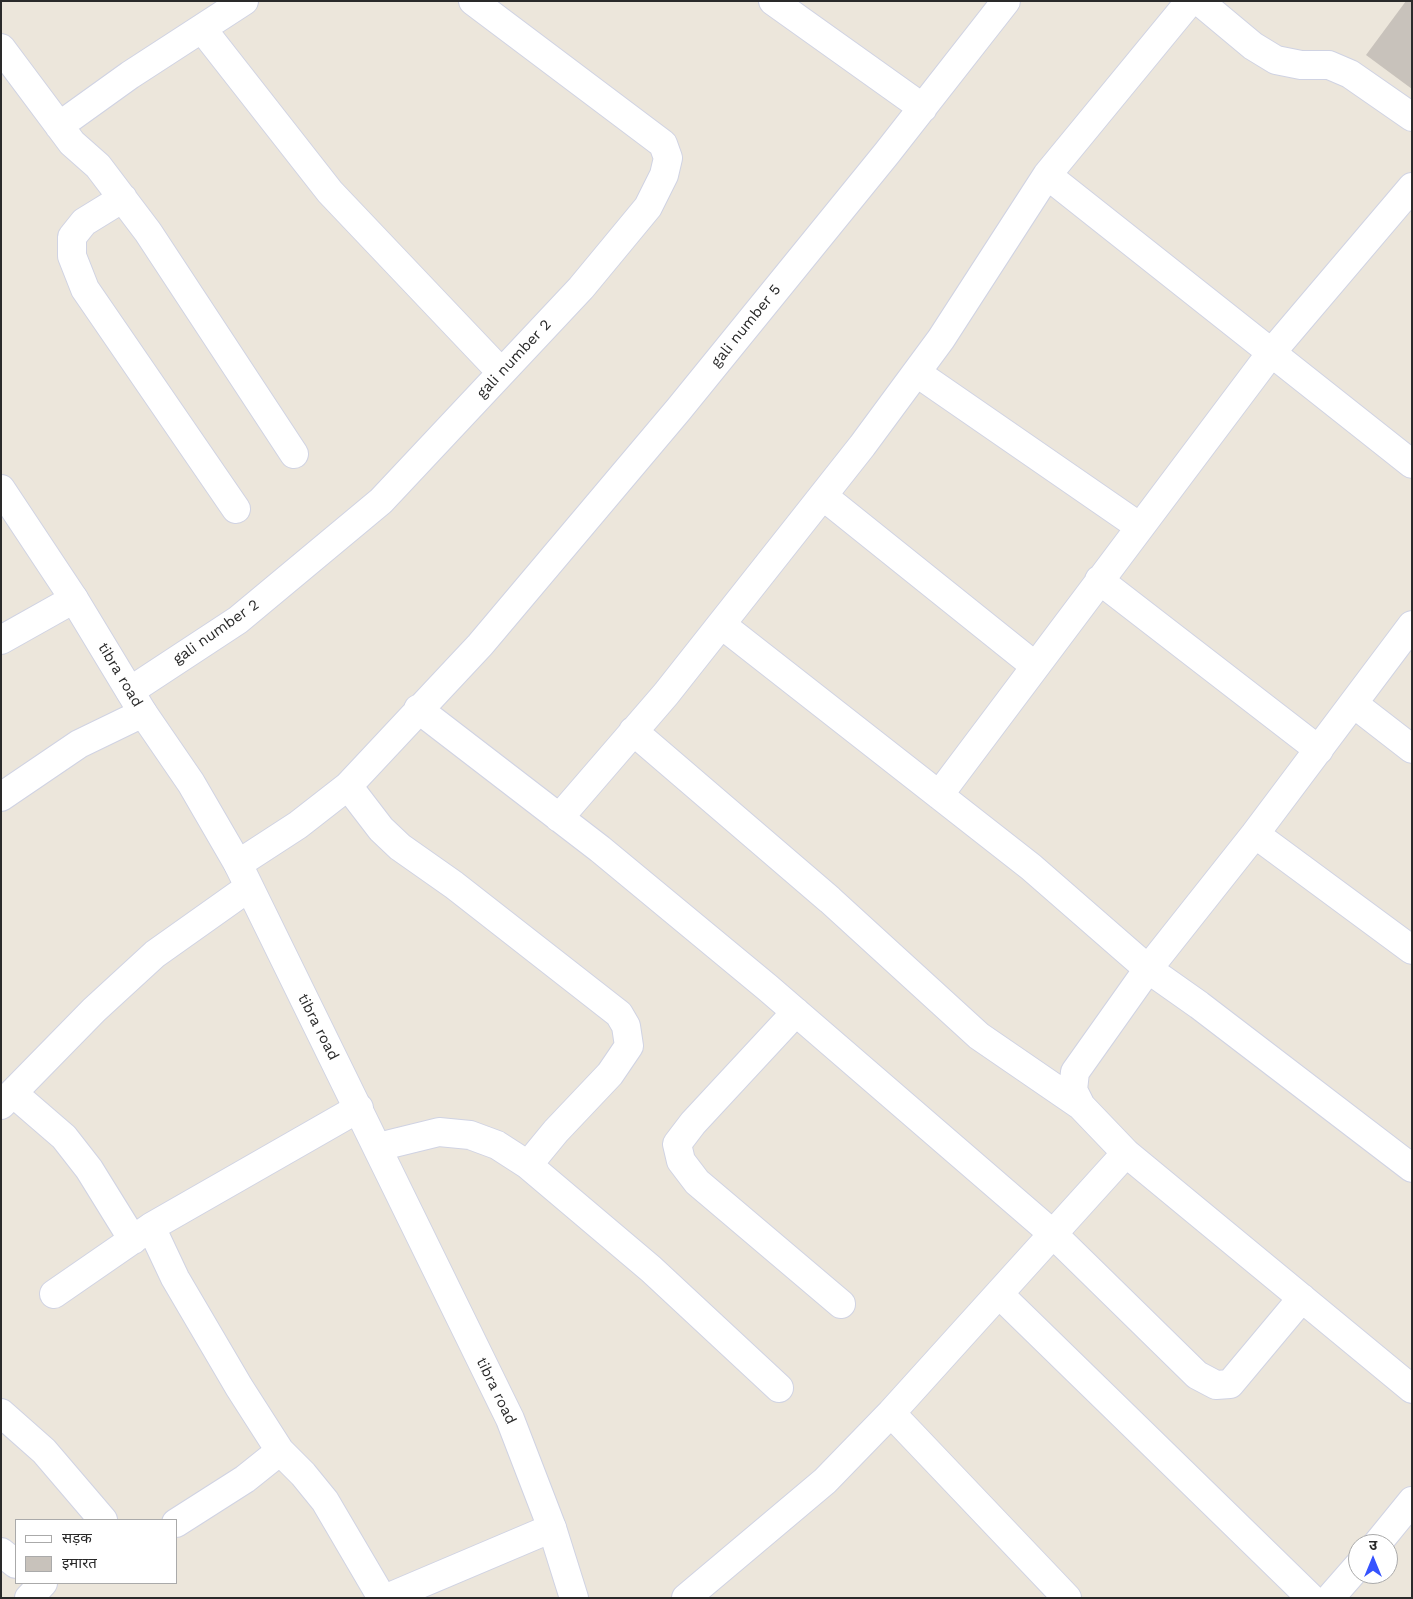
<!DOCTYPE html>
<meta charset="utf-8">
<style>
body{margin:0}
#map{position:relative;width:1413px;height:1599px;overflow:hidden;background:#ece6db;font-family:"Work Sans","Noto Sans Devanagari",sans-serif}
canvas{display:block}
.frame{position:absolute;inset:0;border:2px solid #2a2a2a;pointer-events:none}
.legend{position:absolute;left:15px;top:1519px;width:162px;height:65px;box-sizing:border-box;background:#fff;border:1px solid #aaa;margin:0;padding:6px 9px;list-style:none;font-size:15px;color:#2a2a2a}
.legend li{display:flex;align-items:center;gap:10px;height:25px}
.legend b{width:25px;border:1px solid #aaa}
.north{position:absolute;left:1348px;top:1534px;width:50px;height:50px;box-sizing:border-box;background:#fff;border:1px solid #aaa;border-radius:50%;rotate:0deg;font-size:14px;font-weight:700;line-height:20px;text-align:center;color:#2a2a2a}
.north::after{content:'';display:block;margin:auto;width:18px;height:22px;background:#3653fe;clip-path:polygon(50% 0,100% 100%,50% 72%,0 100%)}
</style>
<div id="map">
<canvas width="1413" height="1599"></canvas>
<div class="frame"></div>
<ul class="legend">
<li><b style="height:6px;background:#fff"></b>सड़क</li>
<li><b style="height:14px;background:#c8c2bb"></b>इमारत</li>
</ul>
<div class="north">उ</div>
</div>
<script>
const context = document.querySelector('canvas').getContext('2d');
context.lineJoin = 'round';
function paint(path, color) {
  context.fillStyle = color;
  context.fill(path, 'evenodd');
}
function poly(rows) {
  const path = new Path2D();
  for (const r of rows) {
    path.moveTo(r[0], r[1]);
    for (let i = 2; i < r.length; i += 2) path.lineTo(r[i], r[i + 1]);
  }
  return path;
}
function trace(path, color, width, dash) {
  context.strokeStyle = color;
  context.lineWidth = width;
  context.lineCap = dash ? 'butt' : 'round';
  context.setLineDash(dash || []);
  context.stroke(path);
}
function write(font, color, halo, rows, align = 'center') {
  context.font = font + ' "Work Sans",sans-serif';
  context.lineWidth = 4.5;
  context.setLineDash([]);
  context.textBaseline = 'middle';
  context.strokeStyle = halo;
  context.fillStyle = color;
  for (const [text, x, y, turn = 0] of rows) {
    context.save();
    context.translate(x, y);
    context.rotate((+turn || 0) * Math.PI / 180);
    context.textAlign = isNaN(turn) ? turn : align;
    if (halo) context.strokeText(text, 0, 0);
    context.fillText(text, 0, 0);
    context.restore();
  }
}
paint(poly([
 [1406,1,1412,1,1412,89,1366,55]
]), '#c8c2bb');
const minor = poly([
 [773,1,923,108],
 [1199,1,1253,46,1276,60,1301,65,1329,65,1350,74,1412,117],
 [203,30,330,192,501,372],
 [1,48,72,143,98,166,148,232,294,454],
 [59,126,130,75,244,1],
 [1047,175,1412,464],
 [123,198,84,222,72,237,72,256,85,289,236,509],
 [917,373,1140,527],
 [823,496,1035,666],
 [1099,580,1319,750],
 [722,625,1031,867,1148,969,1199,1005,1412,1168],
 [1412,625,1255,834,1148,969,1075,1072,1073,1090,1081,1106,1126,1153,1412,1389],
 [1,640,74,599],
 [130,691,238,620,381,501,581,288,648,207,664,175,668,158,663,144,473,1],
 [1354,704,1412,749],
 [418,709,600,849,768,988,1053,1234,1197,1375,1216,1385,1230,1384,1302,1298],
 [633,731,830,900,979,1036,1081,1106],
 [348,786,381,829,400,847,454,885,619,1014,626,1026,629,1046,610,1074,556,1131,528,1165],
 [939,795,1271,353,1412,187],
 [1,797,79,744,143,713],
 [559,818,666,694,862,446,941,339,1047,175,1190,1],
 [1255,834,1412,950],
 [238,864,298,825,348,786,480,645,679,409,887,153,1006,1],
 [796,1012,693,1123,677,1144,681,1161,697,1182,841,1304],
 [13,1093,64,1137,89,1169,133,1240],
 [1,1105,94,1010,155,954,248,888],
 [378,1147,439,1132,470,1135,497,1145,528,1165,651,1269,779,1388],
 [151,1227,175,1278,239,1387,280,1451,303,1474,325,1501,382,1598],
 [54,1294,151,1227,359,1108],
 [999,1294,1311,1598],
 [1,1413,44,1451,103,1520],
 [891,1413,1067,1598],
 [176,1523,245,1479,280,1451],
 [1377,1544,1412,1501],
 [1,1552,16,1564],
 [29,1598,43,1583],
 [387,1598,552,1528],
 [686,1598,825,1481,891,1413,1126,1153],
 [1330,1598,1358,1566]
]);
const tertiary = poly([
 [1,489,74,599,143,713,191,783,238,864,510,1419,552,1528,574,1598]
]);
trace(minor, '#d0d3e3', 30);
trace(tertiary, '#d0d3e3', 30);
trace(minor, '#fff', 28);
trace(tertiary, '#fff', 28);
write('15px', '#2a2a2a', '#fff', [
 ["gali number 5",746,326,-51],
 ["gali number 2",514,359,-47],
 ["gali number 2",216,632,-35],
 ["tibra road",120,675,59],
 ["tibra road",318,1027,63],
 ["tibra road",496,1391,64]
]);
</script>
